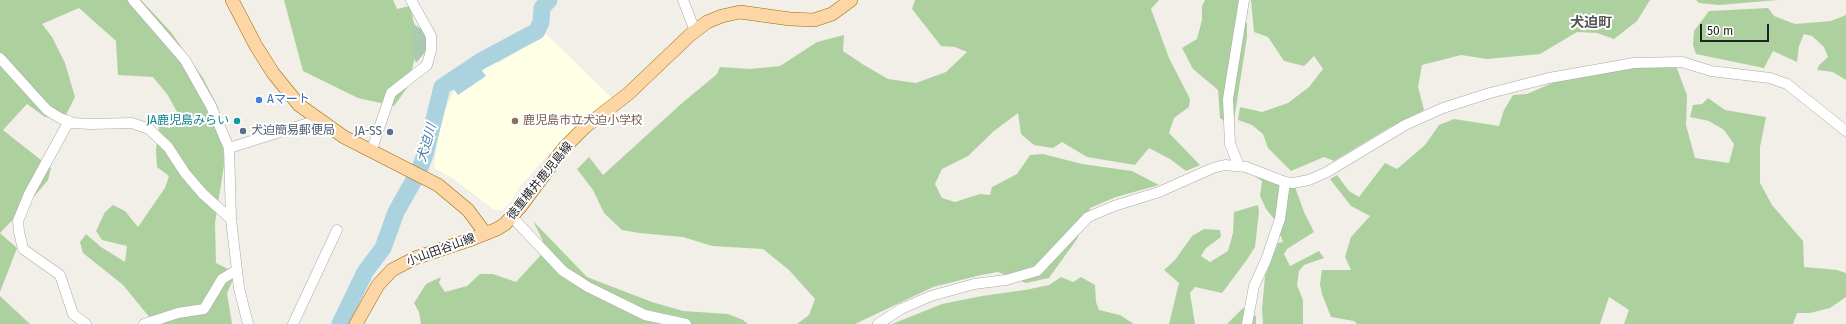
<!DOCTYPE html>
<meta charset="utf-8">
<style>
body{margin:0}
#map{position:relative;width:1846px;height:324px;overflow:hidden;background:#f2efe9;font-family:"Fira Sans",sans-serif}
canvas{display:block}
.scale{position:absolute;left:1700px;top:24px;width:69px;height:18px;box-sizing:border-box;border:2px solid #222;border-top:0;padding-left:5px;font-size:12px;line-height:14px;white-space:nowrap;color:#222;-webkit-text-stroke:3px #fff;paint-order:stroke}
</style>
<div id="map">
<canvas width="1846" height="324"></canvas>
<div class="scale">50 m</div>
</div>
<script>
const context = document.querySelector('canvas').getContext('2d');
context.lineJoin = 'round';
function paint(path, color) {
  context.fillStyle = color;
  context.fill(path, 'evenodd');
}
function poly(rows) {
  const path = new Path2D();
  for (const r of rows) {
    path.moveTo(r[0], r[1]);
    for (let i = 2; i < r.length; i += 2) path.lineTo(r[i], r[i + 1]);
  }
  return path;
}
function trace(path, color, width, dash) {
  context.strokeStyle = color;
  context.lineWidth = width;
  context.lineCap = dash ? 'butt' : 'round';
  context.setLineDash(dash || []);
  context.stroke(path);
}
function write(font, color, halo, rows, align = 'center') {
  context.font = font + ' "Fira Sans","Noto Sans JP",sans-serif';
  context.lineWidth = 4;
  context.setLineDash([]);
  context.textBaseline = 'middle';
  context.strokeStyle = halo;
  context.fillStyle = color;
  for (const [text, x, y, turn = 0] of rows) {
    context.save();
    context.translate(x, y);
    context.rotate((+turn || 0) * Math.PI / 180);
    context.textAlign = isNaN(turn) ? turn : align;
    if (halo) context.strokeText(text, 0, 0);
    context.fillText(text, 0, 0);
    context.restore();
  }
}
paint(poly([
 [545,33,613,99,550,152,520,187,510,203,502,210,494,210,454,179,434,168,438,136,447,106,455,89,494,56,499,63]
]), '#ffffe5');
paint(poly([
 [0,0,141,0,171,32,203,78,218,107,223,134,224,165,215,223,216,263,230,270,233,280,227,293,232,324,155,324,123,285,83,253,80,242,86,234,101,247,125,262,127,246,102,240,96,231,105,212,113,205,125,211,138,227,165,188,169,176,157,167,156,150,159,126,169,128,184,124,167,94,153,77,118,75,116,41,79,8,42,24,52,37,65,63,75,97,66,115,45,117,27,104,3,130,51,168,48,180,27,205,0,233,17,248,0,292],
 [284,0,393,0,397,9,410,6,416,31,415,58,407,88,394,106,358,98,303,71],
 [915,0,1159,0,1151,9,1169,58,1190,99,1189,107,1174,118,1169,133,1200,165,1186,171,1170,159,1149,148,1135,165,1087,157,1062,142,1053,148,1034,145,1021,134,1018,113,994,131,968,156,942,169,935,184,942,198,955,202,980,194,990,195,992,187,1017,174,1030,155,1043,154,1082,164,1132,171,1159,185,1116,197,1090,208,1077,239,1049,278,1026,283,998,272,981,275,933,287,855,324,797,324,809,315,815,299,789,270,763,249,712,246,683,237,639,233,622,230,604,213,593,190,577,169,589,157,603,175,681,104,717,74,720,67,750,69,780,66,817,42,844,35,843,51,864,65,888,79,916,83,946,72,967,52,955,47,941,46,912,9],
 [1205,0,1239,0,1247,24,1247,37,1233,127,1220,118,1218,90,1193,69,1182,48,1197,39,1202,20,1202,6],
 [1251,0,1650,0,1637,21,1614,39,1597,33,1577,32,1540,54,1487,59,1461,55,1422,65,1418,87,1424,110,1387,129,1334,161,1324,157,1291,171,1268,148,1263,134,1252,125,1238,120,1240,107,1262,112,1288,103,1309,87,1323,69,1314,56,1304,66,1284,61,1268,37,1254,32],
 [1696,0,1778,0,1719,5,1699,3],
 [1768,8,1774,16,1795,24,1831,21,1846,15,1846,80,1833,72,1817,70,1819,65,1828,57,1824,47,1812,36,1804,34,1799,46,1797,62,1773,51,1764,68,1696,54,1693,45,1694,31,1709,11],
 [1673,58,1687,95,1686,125,1695,158,1729,163,1734,144,1724,130,1709,121,1690,117,1693,105,1702,104,1708,98,1725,110,1766,117,1760,147,1760,183,1772,205,1803,241,1804,267,1837,270,1846,273,1846,297,1830,308,1810,313,1797,313,1793,324,1624,324,1629,310,1609,297,1600,324,1357,324,1354,321,1331,317,1322,294,1320,284,1322,270,1351,270,1345,257,1351,237,1370,216,1351,206,1330,179,1337,175,1349,191,1359,197,1385,163,1397,169,1425,145,1439,125,1454,119,1499,126,1504,110,1513,95,1527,94,1559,80],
 [1262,168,1295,187,1304,212,1314,232,1287,249,1284,254,1290,266,1319,251,1324,258,1304,265,1299,271,1297,285,1303,300,1303,324,1263,324,1262,309,1265,276,1278,243,1283,242,1274,219,1266,209,1260,196,1262,181,1256,177],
 [1258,205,1259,212,1255,247,1246,261,1222,293,1195,287,1190,293,1195,324,1169,324,1179,283,1164,270,1175,260,1192,236,1204,229,1220,230,1221,237,1206,248,1201,256,1210,262,1228,251,1233,233,1234,212],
 [533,221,587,277,652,302,683,311,728,314,743,320,748,324,421,324,419,312,414,303,426,284,441,277,439,283,445,292,467,286,480,274,493,274,516,282,540,256,543,241],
 [1061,277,1073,282,1081,277,1095,285,1096,302,1099,310,1120,315,1134,324,892,324,942,304,982,296,1025,290,1049,285],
 [0,296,30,324,0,324],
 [1243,308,1256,316,1256,324,1227,324]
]), '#add19e');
paint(poly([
 [412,23,427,33,428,49,416,63,413,53]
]), '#aacbaf');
paint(poly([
 [480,68,486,76,458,95,452,87]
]), '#aad3df');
trace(poly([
 [340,324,365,272,383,248,396,212,418,173,425,155,442,87,481,61,537,31,541,22,542,8,549,0]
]), '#aad3df', 17);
const minor = poly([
 [133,0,185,60,211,106,229,148,231,219,239,288,248,324],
 [683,0,695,31],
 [0,58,47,110,60,118,73,123,91,124,132,123,149,129,168,147,185,173,203,194,231,219],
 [69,121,29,194,18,221,19,232,23,249,60,275,73,314,86,324],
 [229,148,318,120],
 [371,152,391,93,427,65,431,50,431,36,411,0],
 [1239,166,1230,144,1228,99,1244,0],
 [512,217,563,271,588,287,645,315,686,324],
 [144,324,178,313,204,309,222,279,237,270],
 [293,324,337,230],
 [878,324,901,309,931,296,974,284,1006,280,1037,271,1088,217,1114,206,1159,192,1213,168,1225,165,1246,167,1285,182,1293,183,1309,180,1327,172,1405,125,1443,108,1490,93,1549,78,1634,63,1682,62,1711,71,1770,78,1787,84,1846,131],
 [1247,324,1254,286,1266,260,1280,219,1285,182]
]);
const major = poly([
 [232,0,256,46,273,73,299,105,344,137,438,185,468,210,485,233],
 [356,324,378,285,392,270,415,258,472,239,497,229,505,224,521,206,564,148,585,127,628,94,690,35,707,22,722,16,740,12,790,19,814,20,832,14,851,0]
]);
trace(minor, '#a9a9a9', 11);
trace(major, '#a06b00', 14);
trace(minor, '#fff', 10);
trace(major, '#fcd6a4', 13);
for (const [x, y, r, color] of [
 [259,100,4,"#3f7fe0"],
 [237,121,4,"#0f9aa8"],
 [515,121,4,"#8d6e63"],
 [243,131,4,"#5c6f8a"],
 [390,132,4,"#5c6f8a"]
]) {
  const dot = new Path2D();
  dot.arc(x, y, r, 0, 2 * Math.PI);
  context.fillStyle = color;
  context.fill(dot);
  trace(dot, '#fff', 1.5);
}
write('12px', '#366cbe', '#fff', [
 ["Aマート",267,100]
], 'left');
write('12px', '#0d838f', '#fff', [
 ["JA鹿児島みらい",229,121]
], 'right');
write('12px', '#785e54', '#fff', [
 ["鹿児島市立犬迫小学校",523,121]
], 'left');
write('12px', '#4e5e75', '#fff', [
 ["犬迫簡易郵便局",251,131],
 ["JA-SS",382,132,"right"]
], 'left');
write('12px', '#222', '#fff', [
 ["徳重横井鹿児島線",540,181,-51],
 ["小山田谷山線",441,250,-20]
]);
write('italic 13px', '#4a7aab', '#fff', [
 ["犬迫川",427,143,-74]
]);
write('bold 14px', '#555', '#fff', [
 ["犬迫町",1591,23]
]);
</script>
